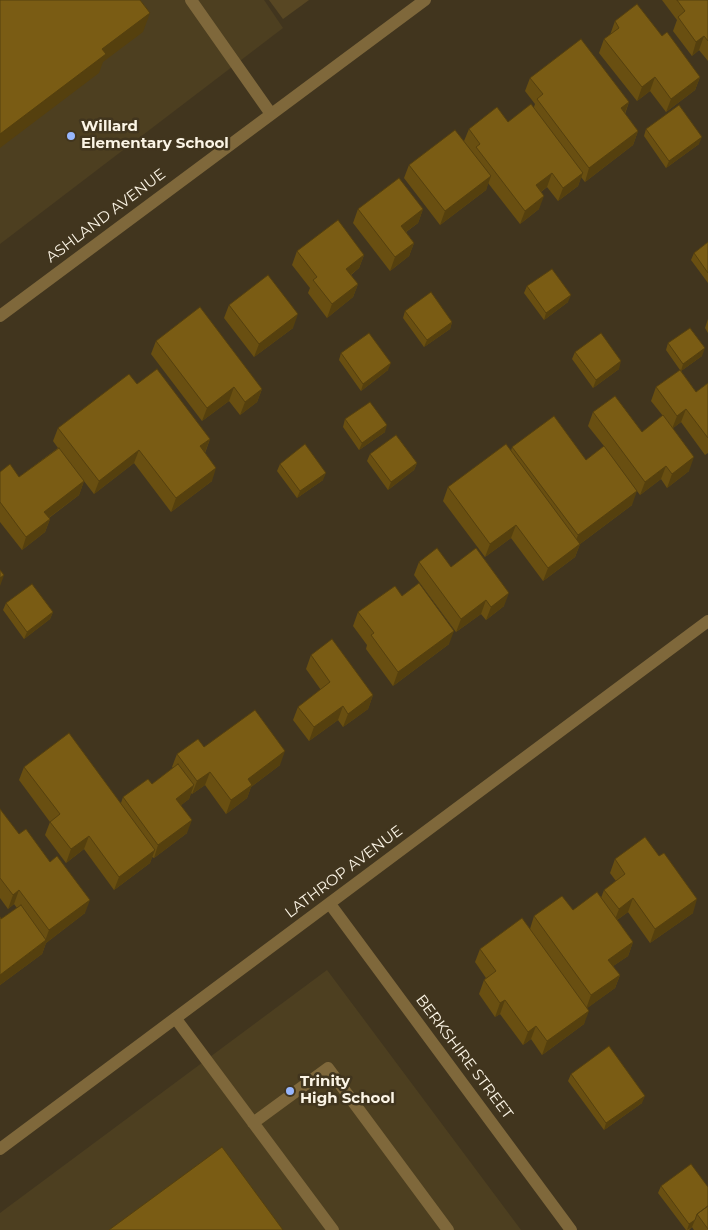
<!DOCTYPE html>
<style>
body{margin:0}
canvas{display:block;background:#41351e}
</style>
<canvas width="708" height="1230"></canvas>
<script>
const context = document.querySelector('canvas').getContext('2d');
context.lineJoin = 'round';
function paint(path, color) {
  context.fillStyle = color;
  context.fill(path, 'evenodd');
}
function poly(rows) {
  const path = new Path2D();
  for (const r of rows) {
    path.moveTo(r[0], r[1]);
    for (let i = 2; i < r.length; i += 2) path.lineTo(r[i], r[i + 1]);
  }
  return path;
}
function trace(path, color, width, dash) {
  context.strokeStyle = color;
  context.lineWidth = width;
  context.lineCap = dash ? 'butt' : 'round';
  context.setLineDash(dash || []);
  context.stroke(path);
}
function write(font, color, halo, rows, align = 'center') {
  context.font = font + ' Montserrat,sans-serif';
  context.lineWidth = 5;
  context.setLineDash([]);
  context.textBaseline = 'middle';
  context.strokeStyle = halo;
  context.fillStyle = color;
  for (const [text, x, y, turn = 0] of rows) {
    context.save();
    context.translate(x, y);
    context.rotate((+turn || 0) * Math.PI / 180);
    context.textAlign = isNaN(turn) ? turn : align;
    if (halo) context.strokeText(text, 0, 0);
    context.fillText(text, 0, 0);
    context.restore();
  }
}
paint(poly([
 [0,0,264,0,283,28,0,244],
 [327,970,521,1230,0,1230,0,1213]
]), '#4d3f20');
paint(poly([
 [269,0,309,0,283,19]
]), '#584723');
trace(poly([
 [191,0,271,114],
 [0,316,425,0],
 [330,904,571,1230],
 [176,1019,333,1230],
 [253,1123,328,1068,448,1230],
 [0,1149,708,621]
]), '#7f683b', 12);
paint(poly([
 [662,0,708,0,708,61,699,50,692,56,673,31,677,20],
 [615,21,662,36,700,77,695,90,666,112,650,91,637,101,599,53,604,39,610,35],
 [530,78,629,102,625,114,638,131,633,145,585,182,581,177,578,186,558,201,547,187,541,192,539,209,520,224,488,183,486,190,440,225,404,178,409,165,464,141,469,129,508,122,534,107,535,104,525,91],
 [646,129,699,144,666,168,644,136],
 [358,209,423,209,418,223,406,232,414,243,409,256,390,271,353,223],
 [708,242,708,283,691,260,694,253],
 [297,251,364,255,359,268,351,275,358,284,353,297,327,318,308,293,310,288,292,265],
 [527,286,568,302,544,320,524,293],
 [229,305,293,328,254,357,224,318],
 [405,311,452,322,450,329,424,347,403,318],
 [708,319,708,333,705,328],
 [156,341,262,389,257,402,240,415,229,401,202,421,151,354],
 [668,343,702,356,681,371,696,392,708,383,708,453,705,455,681,422,673,428,689,471,667,488,661,479,640,495,615,461,632,505,580,544,575,557,543,581,511,538,485,557,443,501,448,487,511,451,512,447,586,460,604,446,588,426,593,412,642,432,663,416,651,401,656,387,680,370,666,350],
 [575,352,619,369,593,388,572,359],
 [341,353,388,370,361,391,339,360],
 [137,384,210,439,205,453,212,481,171,512,134,463,94,494,84,481,79,495,49,518,50,519,45,532,22,550,0,522,0,472,19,477,58,448,53,441,58,428],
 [345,419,385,432,359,450,343,427],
 [370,454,417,463,414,470,388,490,367,461],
 [280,464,323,480,297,498,277,471],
 [419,562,451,567,504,606,486,620,481,614,456,632,414,575],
 [402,596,449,644,393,686,366,649,367,645,353,626,358,612],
 [6,603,53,612,50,619,24,639,3,610],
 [311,655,373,695,368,709,343,727,338,720,309,741,293,720,298,707,321,690,306,669],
 [204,747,280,765,251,787,247,798,226,814,205,785,192,794,191,793,189,799,181,805,187,833,154,858,152,857,150,863,114,890,84,849,66,863,45,835,50,822,19,780,24,767,121,803,123,797,152,784,173,768,172,767,177,754],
 [0,809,19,834,85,913,46,943,42,954,0,985,0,917,1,919,17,908,14,904,8,909,0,898],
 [615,859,693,913,650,943,628,912,617,920,633,942,628,956,613,966,620,975,615,988,587,1008,584,1024,542,1055,531,1039,523,1045,500,1014,495,1017,479,994,484,980,486,978,475,962,480,949,530,929,534,916,573,910,601,898,604,890,616,881,610,873],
 [571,1074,642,1103,604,1130,568,1081],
 [661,1186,708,1187,708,1230,694,1230,692,1227,689,1230,686,1230,658,1193]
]), '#694f11');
paint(poly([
 [150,13,143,32,103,62,99,73,0,148,0,134,102,49],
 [704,36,699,50,692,56,696,42],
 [655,77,650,91,637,101,642,87],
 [700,77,695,90,666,112,671,99],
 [629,102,624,115,621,108],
 [638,131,633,145,585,182,589,168],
 [702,137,699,144,666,168,669,161],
 [552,173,547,187,531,199,536,185],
 [583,173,578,186,558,201,563,188],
 [491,176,486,190,440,225,445,211],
 [544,196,539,209,520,224,525,211],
 [423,209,418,223,396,239,401,226],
 [414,243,409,256,390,271,395,257],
 [364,255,359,268,341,282,346,269],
 [358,284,353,297,327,318,332,304],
 [571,295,568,302,544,320,546,313],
 [298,314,293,328,254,357,259,344],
 [452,322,450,329,424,347,427,340],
 [705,348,702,356,681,371,683,364],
 [621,361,619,369,593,388,596,380],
 [391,363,388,370,361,391,363,384],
 [234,387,229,401,202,421,207,408],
 [262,389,257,402,240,415,245,402],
 [686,409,681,422,672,429,677,416],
 [387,425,385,432,359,450,362,443],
 [210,439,205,452,195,460,200,446],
 [139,450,134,463,94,494,99,481],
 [694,457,689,471,667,488,672,474],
 [417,463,414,470,388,490,391,482],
 [666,466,661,479,640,495,645,482],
 [216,468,212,481,171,512,176,498],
 [326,473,323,480,297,498,300,491],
 [84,481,79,495,39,525,44,512],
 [637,491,632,505,580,544,575,557,543,581,548,568,573,549,578,535],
 [50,519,45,532,22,550,26,537],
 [516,525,511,538,485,557,490,544],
 [4,575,0,586,0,578],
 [509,593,504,606,486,620,491,607],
 [486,600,481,614,456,632,461,619],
 [53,612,50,619,24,639,27,632],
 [454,631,449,644,393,686,398,672],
 [373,695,368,709,343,727,348,714],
 [343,706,338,720,309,741,314,727],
 [285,751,280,765,251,787,247,798,226,814,231,800,248,779],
 [210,772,205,785,192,794,197,781],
 [194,785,189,799,171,813,176,799],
 [192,820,187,833,154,858,158,845],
 [89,836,84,849,66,863,71,849],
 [155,850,150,863,114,890,119,877],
 [19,890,14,904,8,909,13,895],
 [633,898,628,912,614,922,619,909],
 [697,899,693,913,650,943,655,929],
 [90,900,85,913,46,943,42,954,0,985,0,975,45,941,49,930],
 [633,942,628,956,603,973,608,960],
 [620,975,615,988,586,1009,591,995],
 [505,1000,500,1014,495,1017,500,1003],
 [589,1011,584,1024,542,1055,547,1041],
 [536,1026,531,1039,523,1045,528,1032],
 [645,1096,642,1103,604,1130,606,1123],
 [695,1220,692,1227,687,1230,689,1224]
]), '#55400e');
const building = poly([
 [0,0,140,0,150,13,102,49,106,54,0,134,0,0],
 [677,0,708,0,708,41,704,36,696,42,678,17,685,11,677,0],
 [637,4,662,36,667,32,700,77,671,99,655,77,642,87,604,39,619,28,615,21,637,4],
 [581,39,629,102,621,108,638,131,589,168,537,99,543,94,530,78,581,39],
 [531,104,583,173,563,188,552,173,536,185,544,196,525,211,476,147,480,144,469,129,497,107,508,122,531,104],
 [679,105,702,137,669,161,646,129,679,105],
 [455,130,491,176,445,211,409,165,455,130],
 [399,178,423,209,401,226,414,243,395,257,358,209,399,178],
 [338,220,364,255,346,269,358,284,332,304,313,280,317,277,297,251,338,220],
 [708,242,708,273,694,253,708,242],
 [552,269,571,295,546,313,527,286,552,269],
 [268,275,298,314,259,344,229,305,268,275],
 [431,292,452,322,427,340,405,311,431,292],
 [200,307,262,389,245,402,234,387,207,408,156,341,200,307],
 [690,328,705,348,683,364,668,343,690,328],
 [369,333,391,363,363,384,341,353,369,333],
 [601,333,621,361,596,380,575,352,601,333],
 [157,369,210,439,200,446,216,468,176,498,139,450,99,481,58,428,129,374,137,384,157,369],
 [680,370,696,392,708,383,708,438,686,409,677,416,656,387,680,370],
 [615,396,642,432,663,415,694,457,672,474,666,466,645,482,593,412,615,396],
 [370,402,387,425,362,443,345,419,370,402],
 [554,416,586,460,604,446,637,491,578,535,512,447,554,416],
 [396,435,417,463,391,482,370,454,396,435],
 [305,444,326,473,300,491,280,464,305,444],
 [506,444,580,544,548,568,516,525,490,544,448,487,506,444],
 [59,448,84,481,44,512,50,519,26,537,0,502,0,472,10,464,19,477,59,448],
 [437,548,451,567,476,548,509,593,491,607,486,600,461,619,419,562,437,548],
 [0,570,4,575,0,578,0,570],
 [419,583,454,631,398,672,371,635,374,633,358,612,395,586,402,596,419,583],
 [32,584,53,612,27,632,6,603,32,584],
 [332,639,373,695,348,714,343,706,314,727,298,707,330,682,311,655,332,639],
 [255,710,285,751,248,779,252,785,231,800,210,772,197,781,177,754,198,739,204,747,255,710],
 [69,733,155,850,119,877,89,836,71,849,50,822,60,814,24,767,69,733],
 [178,764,194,785,176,799,192,820,158,845,123,797,148,779,152,784,178,764],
 [0,809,19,834,26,829,50,862,57,856,90,900,49,930,19,890,13,895,0,878,0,809],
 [645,837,659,856,664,853,697,899,655,929,633,898,619,909,604,890,625,874,615,859,645,837],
 [597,892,633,942,608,960,620,975,591,995,534,916,562,896,573,910,597,892],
 [21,905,46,940,0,975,0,917,1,919,21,905],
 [522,918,589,1011,547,1041,536,1026,528,1032,505,1000,500,1003,484,980,496,971,480,949,522,918],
 [609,1046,645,1096,606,1123,571,1074,609,1046],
 [222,1147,283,1230,109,1230,222,1147],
 [691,1164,708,1187,708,1206,697,1214,695,1220,689,1224,661,1186,691,1164],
 [708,1206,708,1229,697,1214,708,1206]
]);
paint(building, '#7a5c14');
trace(building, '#55400e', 1);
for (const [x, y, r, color] of [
 [71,136,5,"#97b6fd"],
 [290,1091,5,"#97b6fd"]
]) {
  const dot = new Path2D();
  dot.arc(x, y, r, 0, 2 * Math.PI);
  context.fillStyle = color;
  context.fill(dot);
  trace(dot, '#41351e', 2);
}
write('bold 15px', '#fbf4e5', '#41351e', [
 ["Willard",81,127],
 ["Elementary School",81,144],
 ["Trinity",300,1082],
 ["High School",300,1099]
], 'left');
write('15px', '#fbf4e5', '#41351e', [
 ["ASHLAND AVENUE",106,216,-37],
 ["LATHROP AVENUE",344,872,-37],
 ["BERKSHIRE STREET",464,1057,53]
]);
</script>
